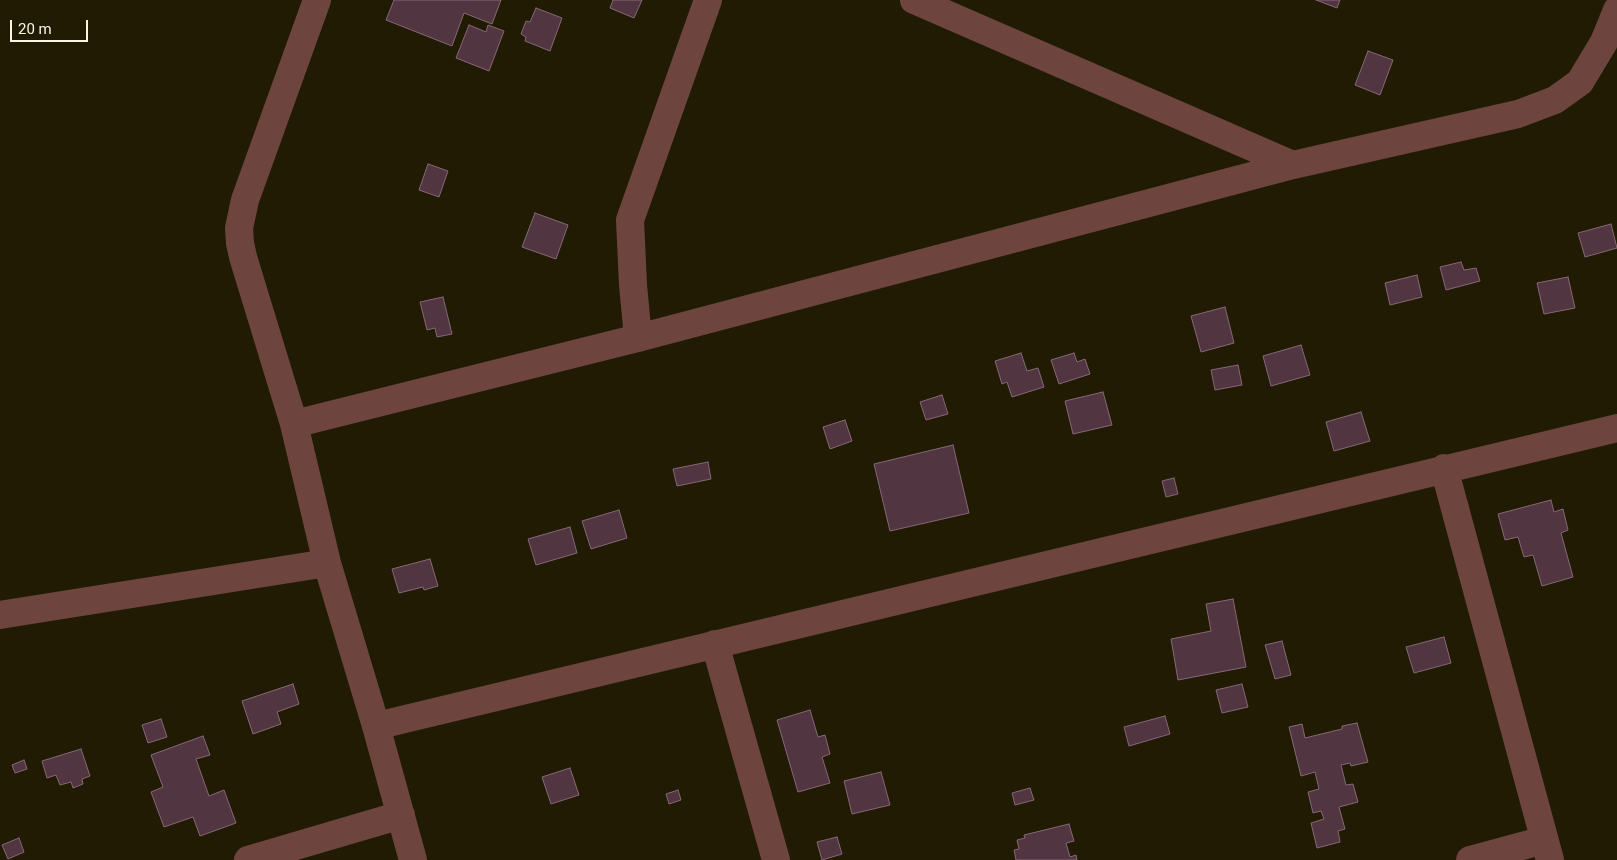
<!DOCTYPE html>
<style>
body{margin:0}
#map{position:relative;width:1617px;height:860px;overflow:hidden;background:#201b02;font-family:Roboto,sans-serif}
canvas{display:block}
.scale{position:absolute;left:10px;top:20px;width:78px;height:22px;box-sizing:border-box;border:2px solid #f8f5e5;border-top:0;padding-left:6px;font-size:15px;line-height:18px;white-space:nowrap;color:#f8f5e5;-webkit-text-stroke:4px #201b02;paint-order:stroke}
</style>
<div id="map">
<canvas width="1617" height="860"></canvas>
<div class="scale">20 m</div>
</div>
<script>
const context = document.querySelector('canvas').getContext('2d');
context.lineJoin = 'round';
function paint(path, color) {
  context.fillStyle = color;
  context.fill(path, 'evenodd');
}
function poly(rows) {
  const path = new Path2D();
  for (const r of rows) {
    path.moveTo(r[0], r[1]);
    for (let i = 2; i < r.length; i += 2) path.lineTo(r[i], r[i + 1]);
  }
  return path;
}
function trace(path, color, width, dash) {
  context.strokeStyle = color;
  context.lineWidth = width;
  context.lineCap = dash ? 'butt' : 'round';
  context.setLineDash(dash || []);
  context.stroke(path);
}
const building = poly([
 [394,0,501,0,492,24,464,13,452,46,386,20,394,0],
 [613,0,642,0,634,18,610,8,613,0],
 [1316,0,1340,0,1337,8,1316,0],
 [536,8,562,18,550,51,525,41,526,37,521,34,526,21,530,22,536,8],
 [469,25,486,32,488,25,504,31,489,71,456,58,469,25],
 [1368,51,1393,60,1380,95,1355,85,1368,51],
 [428,164,448,171,439,197,419,190,428,164],
 [535,213,568,225,556,259,522,247,535,213],
 [1611,224,1617,248,1585,257,1578,233,1611,224],
 [1461,262,1464,270,1476,268,1480,281,1446,290,1440,267,1461,262],
 [1417,275,1422,297,1390,305,1385,283,1417,275],
 [1568,277,1575,308,1544,314,1537,283,1568,277],
 [443,297,452,334,437,337,435,328,427,330,420,302,443,297],
 [1225,307,1234,343,1201,352,1191,316,1225,307],
 [1301,345,1310,375,1271,386,1263,356,1301,345],
 [1021,353,1027,371,1038,368,1044,387,1012,397,1007,382,1002,384,995,361,1021,353],
 [1074,353,1077,362,1085,359,1090,374,1059,384,1051,360,1074,353],
 [1238,365,1242,385,1215,390,1211,370,1238,365],
 [1103,392,1112,425,1073,434,1065,401,1103,392],
 [942,395,948,414,926,420,920,402,942,395],
 [1361,412,1370,441,1334,451,1326,422,1361,412],
 [845,420,852,441,830,449,823,427,845,420],
 [953,445,969,513,890,531,874,464,953,445],
 [708,462,711,479,677,486,673,469,708,462],
 [1174,478,1178,494,1166,497,1162,481,1174,478],
 [1551,500,1554,512,1563,509,1568,530,1561,533,1573,577,1542,586,1533,555,1524,557,1518,537,1505,540,1498,514,1551,500],
 [619,510,627,538,591,549,582,521,619,510],
 [570,527,577,553,536,565,528,539,570,527],
 [430,559,438,586,424,590,423,587,399,593,392,569,430,559],
 [1233,599,1246,667,1178,680,1171,639,1211,631,1206,604,1233,599],
 [1444,637,1451,663,1414,673,1406,647,1444,637],
 [1282,641,1291,675,1275,679,1265,645,1282,641],
 [293,684,299,704,277,712,281,724,253,734,242,701,293,684],
 [1242,684,1248,707,1222,713,1216,690,1242,684],
 [810,710,818,737,825,735,830,754,822,757,830,783,798,792,777,720,810,710],
 [1165,716,1170,734,1129,746,1124,727,1165,716],
 [161,719,167,737,148,743,142,725,161,719],
 [1357,723,1368,762,1351,766,1350,763,1341,765,1346,785,1353,784,1358,802,1339,807,1345,829,1338,831,1340,842,1317,848,1311,823,1324,819,1321,811,1313,813,1308,792,1319,789,1315,772,1301,776,1289,727,1302,724,1305,738,1342,729,1342,726,1357,723],
 [203,736,210,755,196,759,209,796,224,790,236,823,200,836,193,817,164,827,151,792,163,787,151,755,203,736],
 [81,749,90,776,82,779,83,784,73,788,71,782,60,785,56,775,47,778,42,761,81,749],
 [24,760,27,769,15,773,12,765,24,760],
 [570,768,579,795,551,804,542,777,570,768],
 [881,772,890,805,852,814,844,781,881,772],
 [1030,788,1034,800,1015,805,1012,793,1030,788],
 [678,790,681,800,669,804,666,794,678,790],
 [1069,824,1074,841,1066,843,1070,857,1076,855,1077,860,1016,860,1014,850,1019,849,1017,840,1025,838,1024,835,1069,824],
 [837,837,842,854,822,860,817,842,837,837],
 [19,838,24,852,8,859,2,845,19,838]
]);
paint(building, '#513642');
trace(building, '#866876', 1);
trace(poly([
 [317,0,245,200,239,228,240,243,243,257,294,424,327,563,376,726,413,860],
 [914,0,1293,165],
 [638,338,633,285,630,220,708,0],
 [294,424,638,338,1293,165,1518,114,1555,100,1580,82,1604,42,1617,10],
 [1444,468,1550,860],
 [0,615,327,563],
 [715,644,776,860],
 [376,726,1617,428],
 [248,860,401,815],
 [1470,860,1544,840]
]), '#6d453e', 28);
</script>
